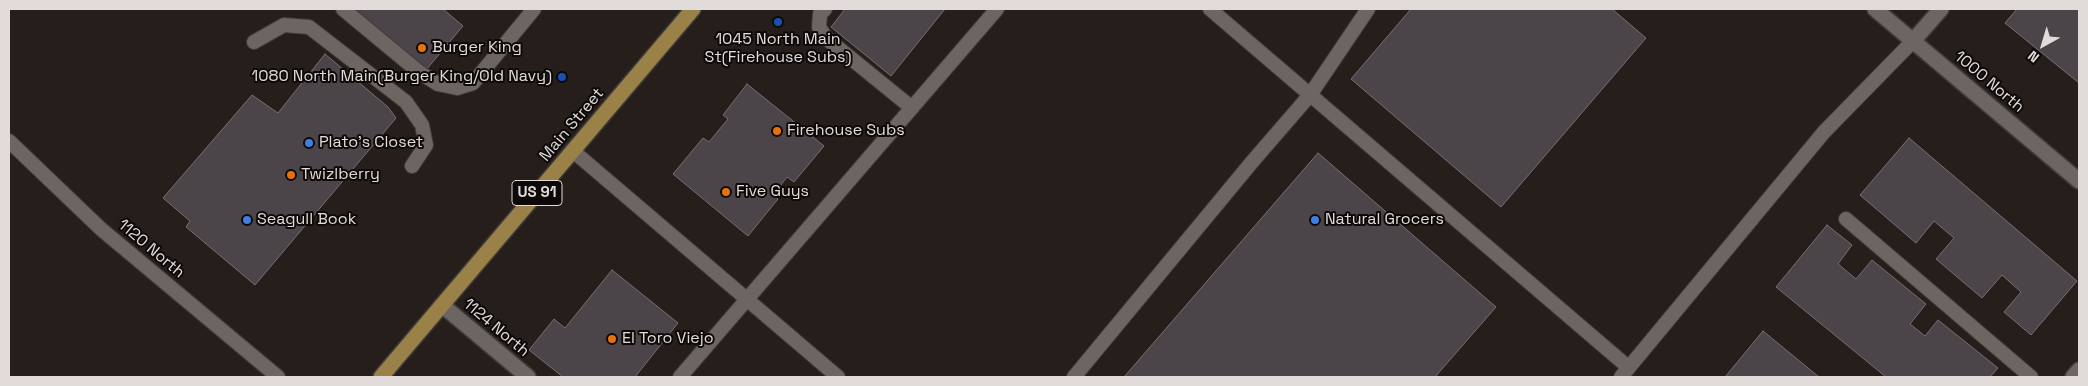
<!DOCTYPE html>
<style>
body{margin:0}
#map{position:relative;width:2088px;height:386px;overflow:hidden;background:#251e1b;font-family:"Space Grotesk",sans-serif}
canvas{display:block}
.frame{position:absolute;inset:0;border:10px solid #e1dcda;pointer-events:none}
.north{position:absolute;left:2018px;top:20px;width:50px;height:50px;-webkit-text-stroke:4px #0c0908;paint-order:stroke;rotate:219deg;font-size:14px;font-weight:700;line-height:20px;text-align:center;color:#e1dcda}
.north::after{content:'';display:block;margin:auto;width:18px;height:22px;background:#e1dcda;clip-path:polygon(50% 0,100% 100%,50% 72%,0 100%)}
</style>
<div id="map">
<canvas width="2088" height="386"></canvas>
<div class="frame"></div>
<div class="north">N</div>
</div>
<script>
const context = document.querySelector('canvas').getContext('2d');
context.lineJoin = 'round';
function paint(path, color) {
  context.fillStyle = color;
  context.fill(path, 'evenodd');
}
function poly(rows) {
  const path = new Path2D();
  for (const r of rows) {
    path.moveTo(r[0], r[1]);
    for (let i = 2; i < r.length; i += 2) path.lineTo(r[i], r[i + 1]);
  }
  return path;
}
function trace(path, color, width, dash) {
  context.strokeStyle = color;
  context.lineWidth = width;
  context.lineCap = dash ? 'butt' : 'round';
  context.setLineDash(dash || []);
  context.stroke(path);
}
function write(font, color, halo, rows, align = 'center') {
  context.font = font + ' "Space Grotesk",sans-serif';
  context.lineWidth = 4;
  context.setLineDash([]);
  context.textBaseline = 'middle';
  context.strokeStyle = halo;
  context.fillStyle = color;
  for (const [text, x, y, turn = 0] of rows) {
    context.save();
    context.translate(x, y);
    context.rotate((+turn || 0) * Math.PI / 180);
    context.textAlign = isNaN(turn) ? turn : align;
    if (halo) context.strokeText(text, 0, 0);
    context.fillText(text, 0, 0);
    context.restore();
  }
}
const building = poly([
 [354,9,443,9,463,26,426,70,354,9],
 [845,9,945,9,891,76,831,27,845,9],
 [1411,9,1612,9,1646,38,1501,207,1351,79,1411,9],
 [2017,9,2079,9,2079,83,2005,23,2017,9],
 [325,54,388,107,396,118,255,285,186,227,190,221,163,198,252,95,278,113,325,54],
 [747,84,824,146,794,182,787,177,773,195,778,199,748,236,673,174,703,138,709,142,728,119,723,115,747,84],
 [1909,138,2077,281,2031,335,2004,312,2021,292,2002,275,1982,298,1936,259,1954,238,1934,221,1916,243,1860,195,1909,138],
 [1318,153,1496,307,1435,377,1124,377,1318,153],
 [1827,225,1852,245,1838,264,1856,279,1872,260,1926,304,1910,324,1925,336,1938,320,1998,368,1990,377,1886,377,1776,287,1827,225],
 [612,270,678,323,635,377,563,377,529,350,554,319,565,328,612,270],
 [1763,331,1819,377,1725,377,1763,331]
]);
paint(building, '#4b454a');
trace(building, '#766f74', 1);
const lane = poly([
 [343,9,419,72,438,84,457,88,473,83,534,9],
 [825,9,820,14,819,27,826,38,912,108],
 [1210,9,1628,367],
 [254,42,284,25,309,27,406,102,422,125,426,145,412,166],
 [9,141,101,229,278,377],
 [573,151,838,377],
 [1846,219,2031,377],
 [680,377,997,9],
 [1074,377,1252,162,1310,95,1368,9],
 [1621,377,1824,132,1913,41]
]);
const street = poly([
 [1913,41,1941,9],
 [442,305,528,377],
 [2073,377,2079,370]
]);
const secondary = poly([
 [1875,9,2079,181]
]);
const primary = poly([
 [381,377,693,9]
]);
trace(lane, '#413b39', 16);
trace(street, '#413b39', 18);
trace(secondary, '#413b39', 18);
trace(primary, '#413b39', 18);
trace(lane, '#6d6562', 14);
trace(street, '#6d6562', 15);
trace(secondary, '#6d6562', 15);
trace(primary, '#998148', 15);
for (const [x, y, r, color] of [
 [778,22,5,"#1a4fb4"],
 [422,48,5,"#e8710a"],
 [562,77,5,"#1a4fb4"],
 [777,131,5,"#e8710a"],
 [309,143,5,"#3f7fe0"],
 [291,175,5,"#e8710a"],
 [726,192,5,"#e8710a"],
 [247,220,5,"#3f7fe0"],
 [1315,220,5,"#3f7fe0"],
 [612,339,5,"#e8710a"]
]) {
  const dot = new Path2D();
  dot.arc(x, y, r, 0, 2 * Math.PI);
  context.fillStyle = color;
  context.fill(dot);
  trace(dot, '#0c0908', 2);
}
for (const [x, y, w] of [
 [537,193,50]
]) {
  const box = new Path2D();
  box.roundRect(x - w / 2, y - 12.5, w, 25, 4);
  context.fillStyle = '#0c0908';
  context.fill(box);
  trace(box, '#e1dcda', 1);
}
write('bold 15px', '#e1dcda', null, [
 ["US 91",537,193]
]);
write('16px', '#e1dcda', '#0c0908', [
 ["1045 North Main",778,40,"center"],
 ["St(Firehouse Subs)",778,58,"center"],
 ["Burger King",432,48],
 ["1080 North Main(Burger King/Old Navy)",552,77,"right"],
 ["Firehouse Subs",787,131],
 ["Plato's Closet",319,143],
 ["Twizlberry",301,175],
 ["Five Guys",736,192],
 ["Seagull Book",257,220],
 ["Natural Grocers",1325,220],
 ["El Toro Viejo",622,339]
], 'left');
write('16px', '#e1dcda', '#0c0908', [
 ["1000 North",1989,82,40],
 ["Main Street",572,125,-50],
 ["1120 North",151,249,40],
 ["1124 North",496,328,40]
]);
</script>
